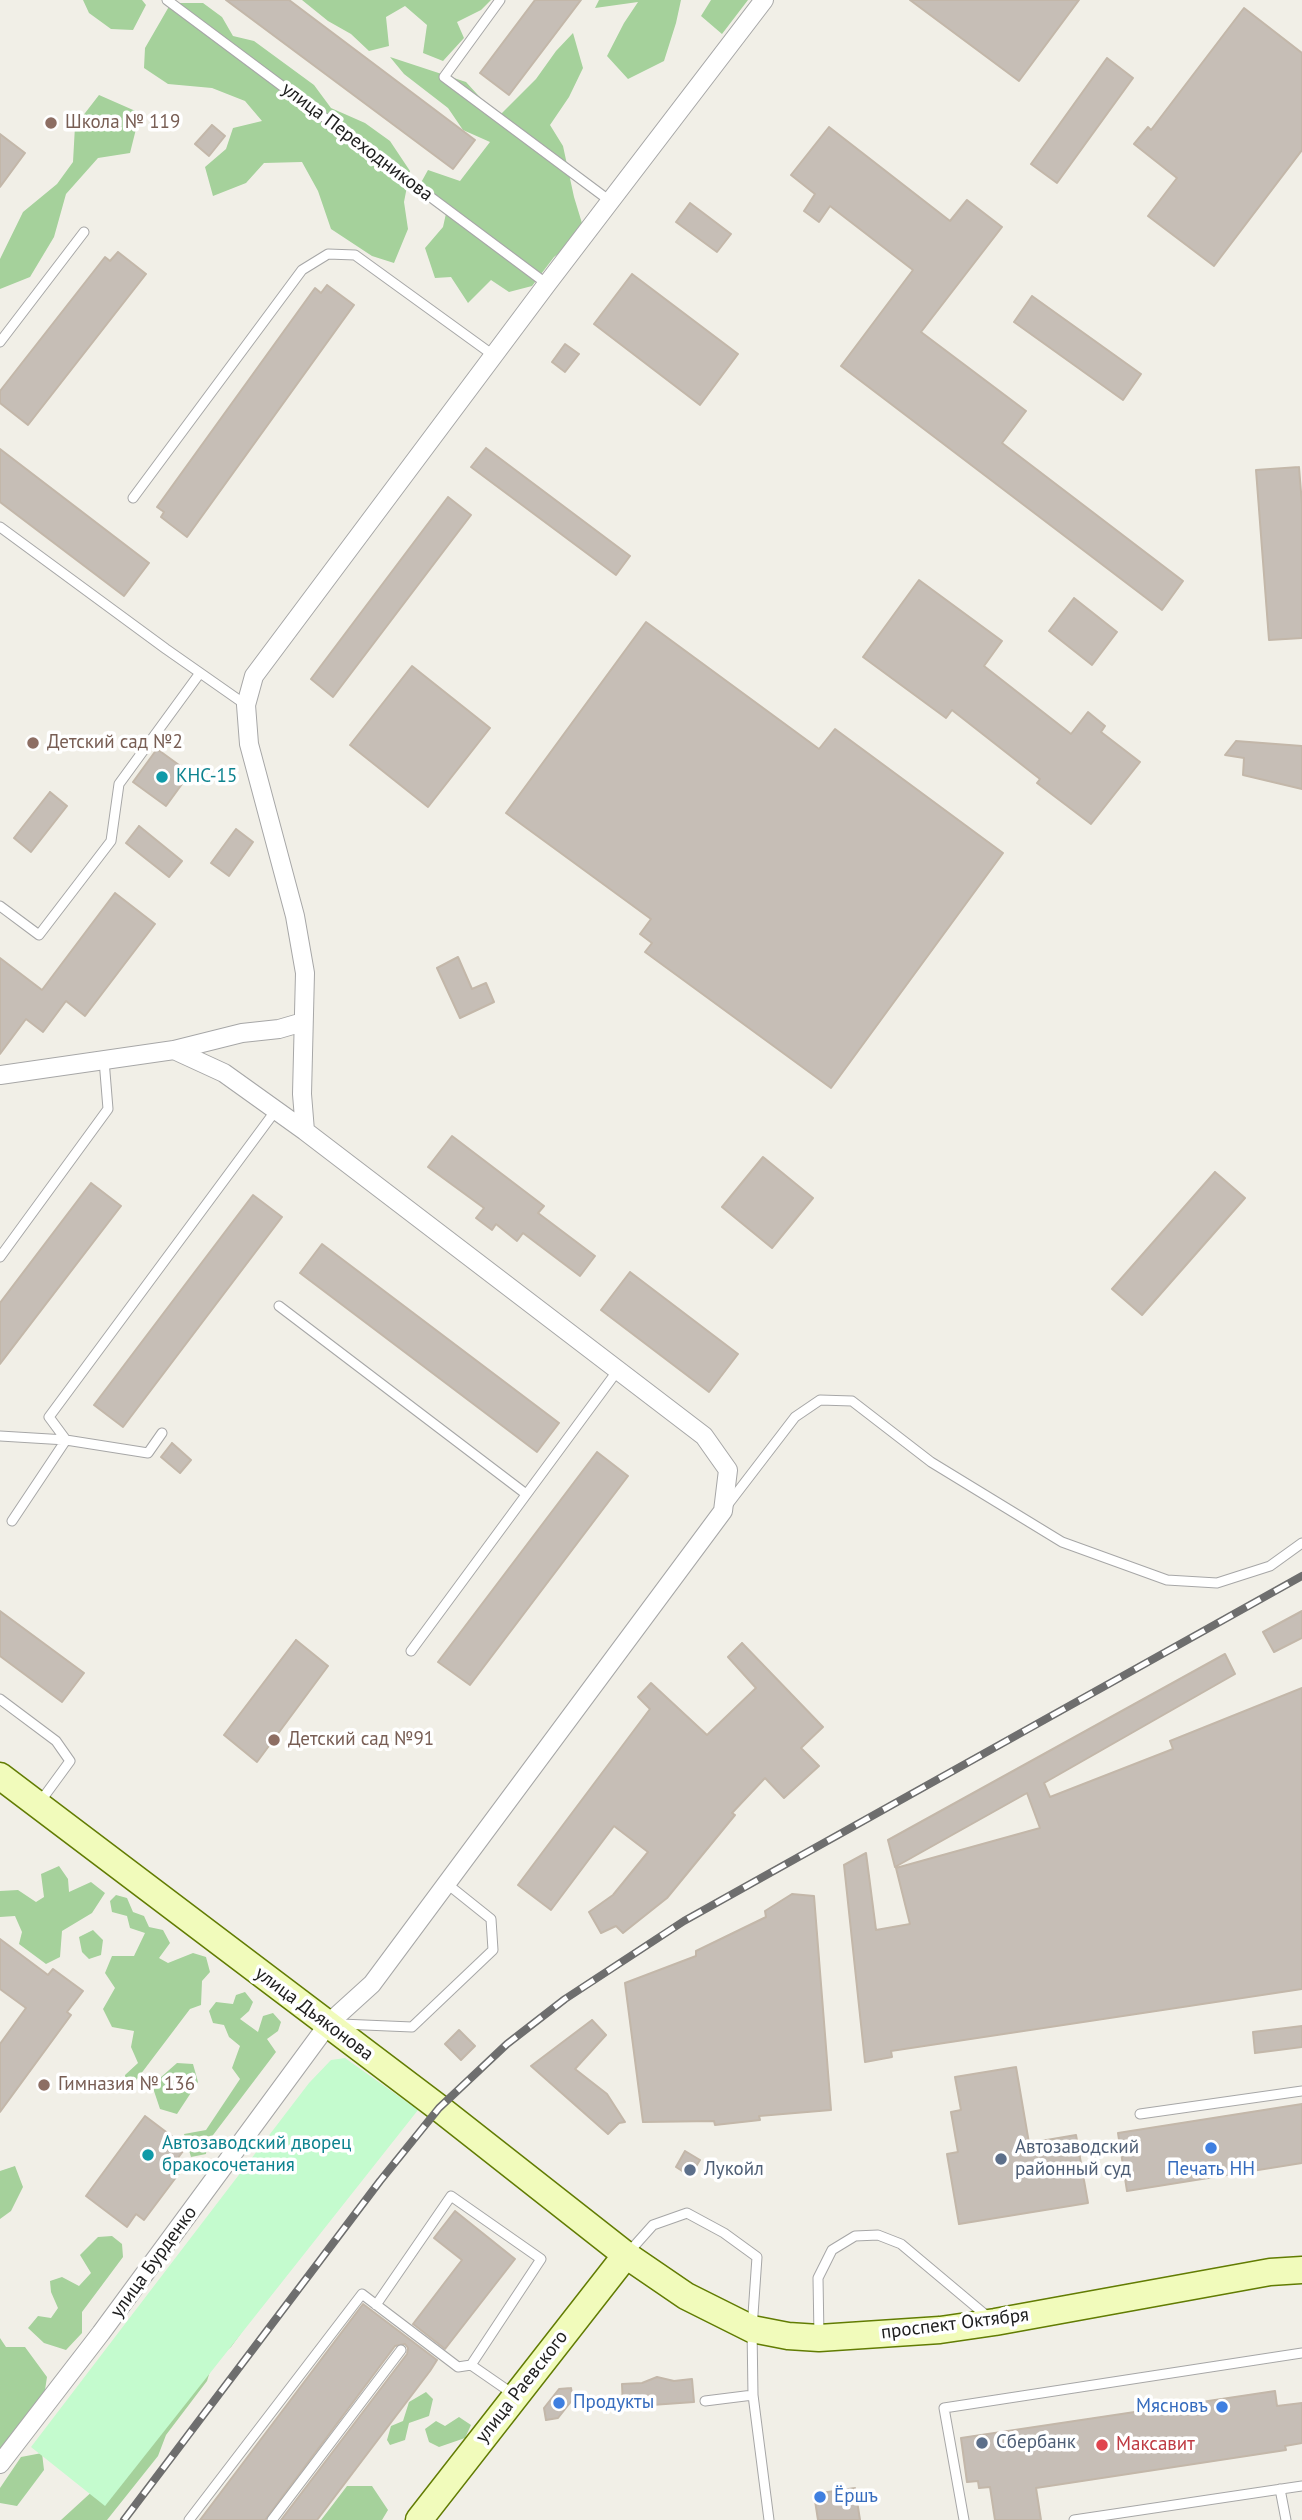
<!DOCTYPE html>
<meta charset="utf-8">
<style>
body{margin:0}
canvas{display:block;background:#f1efe7}
</style>
<canvas width="1302" height="2520"></canvas>
<script>
const context = document.querySelector('canvas').getContext('2d');
context.lineJoin = 'round';
function paint(path, color) {
  context.fillStyle = color;
  context.fill(path, 'evenodd');
}
function poly(rows) {
  const path = new Path2D();
  for (const r of rows) {
    path.moveTo(r[0], r[1]);
    for (let i = 2; i < r.length; i += 2) path.lineTo(r[i], r[i + 1]);
  }
  return path;
}
function trace(path, color, width, dash) {
  context.strokeStyle = color;
  context.lineWidth = width;
  context.lineCap = dash ? 'butt' : 'round';
  context.setLineDash(dash || []);
  context.stroke(path);
}
function write(font, color, halo, rows, align = 'center') {
  context.font = font + ' "PT Sans",sans-serif';
  context.lineWidth = 7;
  context.setLineDash([]);
  context.textBaseline = 'middle';
  context.strokeStyle = halo;
  context.fillStyle = color;
  for (const [text, x, y, turn = 0] of rows) {
    context.save();
    context.translate(x, y);
    context.rotate((+turn || 0) * Math.PI / 180);
    context.textAlign = isNaN(turn) ? turn : align;
    if (halo) context.strokeText(text, 0, 0);
    context.fillText(text, 0, 0);
    context.restore();
  }
}
paint(poly([
 [83,0,142,0,146,5,133,30,111,29,89,13],
 [302,0,491,0,481,10,457,22,464,38,443,61,423,53,427,25,405,6,386,17,389,46,369,51,351,34,328,21],
 [599,0,681,0,676,23,664,61,628,79,607,56,624,23,638,2,595,8],
 [711,0,748,0,722,34,701,16],
 [171,3,203,3,222,17,233,36,254,41,314,85,331,108,365,123,390,141,410,171,404,202,408,229,394,263,372,256,331,229,318,191,302,162,264,163,246,183,213,196,205,167,226,149,233,128,262,121,245,101,212,88,168,84,144,68,145,48],
 [573,33,583,68,569,97,550,125,563,146,574,197,585,233,554,257,532,286,509,292,491,280,468,303,451,277,435,278,425,248,443,227,447,209,418,188,428,170,460,181,490,142,463,130,448,108,404,74,390,57,466,82,498,117,536,79,556,51],
 [99,95,140,113,130,153,98,158,66,194,54,237,30,277,0,289,0,259,23,212,57,184,73,162,75,126],
 [59,1866,68,1879,69,1892,91,1882,105,1893,92,1913,62,1931,60,1957,46,1964,19,1944,22,1932,15,1916,0,1917,0,1891,18,1890,36,1902,44,1897,41,1874],
 [116,1895,127,1898,133,1912,144,1916,149,1927,163,1930,170,1943,159,1958,168,1963,193,1953,206,1957,210,1972,202,1981,201,2005,190,2009,134,2083,125,2083,125,2075,138,2063,131,2047,134,2031,112,2027,103,2009,115,1988,105,1973,112,1956,134,1956,145,1933,130,1928,127,1916,112,1912,110,1901],
 [93,1930,103,1940,101,1955,89,1959,82,1952,79,1937],
 [245,1992,253,2002,249,2011,240,2019,258,2032,263,2016,273,2013,281,2022,278,2031,267,2039,276,2052,207,2143,206,2154,191,2157,184,2134,206,2130,240,2079,232,2068,240,2046,229,2037,224,2025,213,2023,209,2011,216,2002,233,2004,236,1995],
 [177,2063,193,2064,198,2082,177,2114,160,2109,152,2085],
 [15,2166,23,2187,11,2211,0,2219,0,2171],
 [332,2208,231,2347,213,2362,207,2381,166,2435,158,2456,107,2520,61,2520,96,2488],
 [112,2236,122,2244,123,2257,82,2312,82,2333,66,2350,44,2343,28,2328,38,2316,51,2318,58,2308,51,2292,50,2281,62,2277,79,2286,91,2273,80,2255,98,2237],
 [0,2338,6,2347,25,2347,47,2377,43,2403,0,2462],
 [426,2392,433,2399,429,2416,409,2423,405,2440,390,2445,387,2440,391,2426,403,2421,409,2402],
 [459,2417,471,2425,465,2438,439,2447,429,2442,425,2429,436,2421,445,2426],
 [42,2453,44,2470,17,2506,0,2503,0,2488,21,2457],
 [347,2486,372,2486,388,2510,382,2520,321,2520]
]), '#a5d19b');
paint(poly([
 [345,2058,418,2110,105,2506,31,2447,309,2083,331,2060]
]), '#c4fbce');
const building = poly([
 [226,0,289,0,475,140,453,169,226,0],
 [535,0,581,0,509,95,480,73,535,0],
 [910,0,1079,0,1019,81,910,0],
 [1244,8,1302,53,1302,150,1214,266,1148,216,1177,178,1134,144,1148,127,1151,130,1244,8],
 [1107,58,1133,78,1057,183,1031,164,1107,58],
 [212,125,225,136,209,156,195,144,212,125],
 [829,127,950,221,967,200,1002,227,921,332,1026,411,1002,443,1183,581,1162,610,841,366,913,270,830,206,819,222,804,211,815,194,791,175,829,127],
 [0,134,25,153,0,187,0,134],
 [690,203,731,234,717,252,676,222,690,203],
 [118,252,146,274,28,425,0,403,0,391,105,257,110,261,118,252],
 [632,274,738,354,700,405,594,324,632,274],
 [327,285,354,305,187,537,161,517,164,512,157,507,315,288,321,293,327,285],
 [1032,296,1141,374,1123,400,1014,322,1032,296],
 [565,344,579,354,565,372,552,362,565,344],
 [486,448,630,556,616,575,471,467,486,448],
 [0,449,149,563,124,596,0,502,0,449],
 [1299,467,1302,504,1302,638,1269,640,1256,470,1299,467],
 [448,497,471,515,333,697,311,679,448,497],
 [919,580,1002,641,984,666,1071,734,1088,712,1105,726,1101,732,1140,762,1091,824,1037,783,1040,779,952,710,946,718,863,657,919,580],
 [1074,598,1117,632,1092,665,1049,631,1074,598],
 [646,622,819,749,835,729,1003,853,831,1088,645,952,652,943,640,934,651,919,506,813,646,622],
 [412,666,490,728,428,807,350,745,412,666],
 [1236,741,1302,746,1302,789,1243,775,1244,758,1225,755,1236,741],
 [157,749,190,773,166,806,133,782,157,749],
 [50,792,67,806,31,852,14,838,50,792],
 [139,826,182,861,169,877,126,843,139,826],
 [236,829,253,842,229,876,211,863,236,829],
 [115,893,155,924,85,1016,66,1001,43,1032,26,1019,0,1054,0,958,42,990,115,893],
 [458,957,472,989,486,983,494,1002,460,1018,437,968,458,957],
 [452,1136,544,1206,538,1213,595,1256,580,1276,523,1233,517,1241,496,1224,492,1230,476,1218,484,1208,428,1167,452,1136],
 [763,1157,813,1198,772,1248,722,1207,763,1157],
 [1215,1172,1245,1198,1142,1315,1112,1289,1215,1172],
 [91,1183,121,1206,0,1364,0,1303,91,1183],
 [253,1195,282,1217,123,1427,94,1405,253,1195],
 [322,1244,559,1423,537,1452,300,1273,322,1244],
 [630,1272,738,1354,709,1392,601,1310,630,1272],
 [172,1443,191,1460,180,1473,161,1457,172,1443],
 [597,1452,628,1476,470,1685,438,1662,597,1452],
 [0,1611,84,1673,62,1702,0,1656,0,1611],
 [1302,1611,1302,1638,1274,1652,1263,1632,1302,1611],
 [296,1640,328,1666,257,1762,224,1735,296,1640],
 [742,1643,823,1727,801,1748,819,1766,784,1798,765,1778,732,1813,735,1815,667,1898,623,1933,616,1926,601,1933,589,1912,613,1895,648,1852,614,1826,551,1910,518,1885,650,1709,638,1697,651,1683,707,1735,756,1688,728,1657,742,1643],
 [1225,1654,1235,1674,1044,1783,1050,1797,1173,1749,1170,1741,1302,1688,1302,1989,891,2051,892,2057,865,2062,844,1865,866,1853,876,1930,910,1924,896,1868,1040,1828,1027,1793,895,1867,888,1840,1225,1654],
 [792,1894,814,1896,831,2110,759,2116,760,2120,715,2125,714,2121,643,2122,625,1983,696,1956,696,1951,766,1917,765,1911,792,1894],
 [0,1939,48,1975,53,1969,83,1991,67,2012,71,2015,0,2112,0,2044,26,2008,0,1989,0,1939],
 [592,2020,606,2035,575,2069,607,2094,625,2122,619,2123,608,2134,531,2066,592,2020],
 [1302,2026,1302,2047,1255,2053,1253,2032,1302,2026],
 [459,2030,475,2046,461,2060,445,2044,459,2030],
 [1016,2067,1029,2143,1076,2135,1088,2203,959,2224,947,2154,958,2152,951,2112,961,2110,955,2077,1016,2067],
 [1302,2104,1302,2163,1127,2191,1118,2133,1302,2104],
 [145,2116,186,2147,175,2162,183,2168,144,2220,136,2214,127,2227,86,2196,145,2116],
 [685,2151,700,2160,690,2176,676,2167,685,2151],
 [455,2211,515,2259,445,2349,413,2324,462,2260,434,2238,455,2211],
 [363,2304,437,2360,430,2371,317,2520,281,2520,407,2354,408,2348,405,2344,395,2346,265,2520,200,2520,363,2304],
 [657,2377,674,2381,692,2379,694,2402,623,2407,622,2384,642,2383,657,2377],
 [571,2388,573,2399,558,2418,546,2420,544,2408,559,2389,571,2388],
 [1275,2391,1277,2406,1302,2403,1302,2443,1285,2446,1286,2450,1036,2488,1041,2520,995,2520,990,2487,979,2488,978,2481,967,2482,961,2438,1275,2391],
 [855,2488,860,2520,818,2520,814,2494,855,2488]
]);
paint(building, '#c6beb6');
trace(building, '#c3b7a9', 2);
const lane = poly([
 [167,0,547,284],
 [500,0,444,77,610,201],
 [0,342,84,232],
 [133,498,302,270,328,254,355,255,493,355],
 [0,527,166,649,246,705],
 [0,906,39,935,111,841,119,784,200,673],
 [0,1257,108,1109,104,1060],
 [279,1306,526,1494],
 [0,1436,66,1440,148,1453,162,1433],
 [726,1507,795,1417,820,1400,852,1401,931,1462,1062,1542,1167,1580,1217,1583,1270,1566,1302,1543],
 [12,1521,66,1440,49,1417,276,1110],
 [411,1651,618,1370],
 [0,1699,56,1741,70,1761,40,1802],
 [341,2024,412,2027,493,1950,491,1919,446,1883],
 [1140,2114,1302,2091],
 [628,2253,653,2225,687,2213,724,2233,757,2257,752,2329,753,2395,769,2520],
 [376,2305,451,2196,541,2259,471,2365,513,2394],
 [819,2336,818,2278,832,2250,855,2236,878,2235,901,2244,988,2317],
 [705,2401,753,2395],
 [1280,2489,1286,2520],
 [189,2520,362,2294,458,2367,471,2365],
 [272,2520,401,2350],
 [964,2520,944,2408,1302,2353],
 [1074,2520,1302,2486]
]);
const street = poly([
 [0,1075,174,1050,242,1033,279,1029,303,1022],
 [305,1131,302,1094,305,973,295,916,249,744,246,705,254,676,547,284,764,0],
 [0,2464,101,2333,329,2023,372,1984,723,1511,728,1470,704,1436,305,1131,224,1073,174,1050]
]);
const secondary = poly([
 [0,1776,439,2108,626,2255,686,2296,752,2329,788,2336,819,2338,940,2330,995,2322,1270,2272,1302,2270],
 [419,2520,626,2255]
]);
trace(lane, '#a7a7a7', 11);
trace(street, '#a7a7a7', 20);
trace(secondary, '#627c03', 29);
trace(lane, '#fff', 9);
trace(street, '#fff', 18);
trace(secondary, '#f1fbbb', 26);
const rail = poly([
 [124,2520,380,2181,439,2108,507,2044,565,1999,684,1921,1302,1576]
]);
trace(rail, '#6e6e6e', 8);
trace(rail, '#fff', 5, [16]);
for (const [x, y, r, color] of [
 [51,123,7,"#8d6e63"],
 [33,743,7,"#8d6e63"],
 [162,777,7,"#0f9aa8"],
 [274,1740,7,"#8d6e63"],
 [44,2085,7,"#8d6e63"],
 [1211,2148,7,"#3f7fe0"],
 [148,2155,7,"#0f9aa8"],
 [1001,2159,7,"#5c6f8a"],
 [690,2170,7,"#5c6f8a"],
 [559,2403,7,"#3f7fe0"],
 [1222,2407,7,"#3f7fe0"],
 [982,2443,7,"#5c6f8a"],
 [1102,2445,7,"#e0444e"],
 [820,2497,7,"#3f7fe0"]
]) {
  const dot = new Path2D();
  dot.arc(x, y, r, 0, 2 * Math.PI);
  context.fillStyle = color;
  context.fill(dot);
  trace(dot, '#fff', 2.5);
}
write('19px', '#785e54', '#fff', [
 ["Школа № 119",65,123],
 ["Детский сад №2",47,743],
 ["Детский сад №91",288,1740],
 ["Гимназия № 136",58,2085]
], 'left');
write('19px', '#202020', '#fff', [
 ["улица Переходникова",357,142,37],
 ["улица Дьяконова",314,2014,37],
 ["улица Бурденко",154,2262,-54],
 ["проспект Октября",955,2324,-7],
 ["улица Раевского",522,2387,-52]
]);
write('19px', '#0d838f', '#fff', [
 ["КНС-15",176,777],
 ["Автозаводский дворец",162,2144],
 ["бракосочетания",162,2166]
], 'left');
write('19px', '#4e5e75', '#fff', [
 ["Автозаводский",1015,2148],
 ["районный суд",1015,2170],
 ["Лукойл",704,2170],
 ["Сбербанк",996,2443]
], 'left');
write('19px', '#366cbe', '#fff', [
 ["Печать НН",1211,2170,"center"],
 ["Продукты",573,2403],
 ["Мясновъ",1208,2407,"right"],
 ["Ёршъ",834,2497]
], 'left');
write('19px', '#be3a42', '#fff', [
 ["Максавит",1116,2445]
], 'left');
</script>
